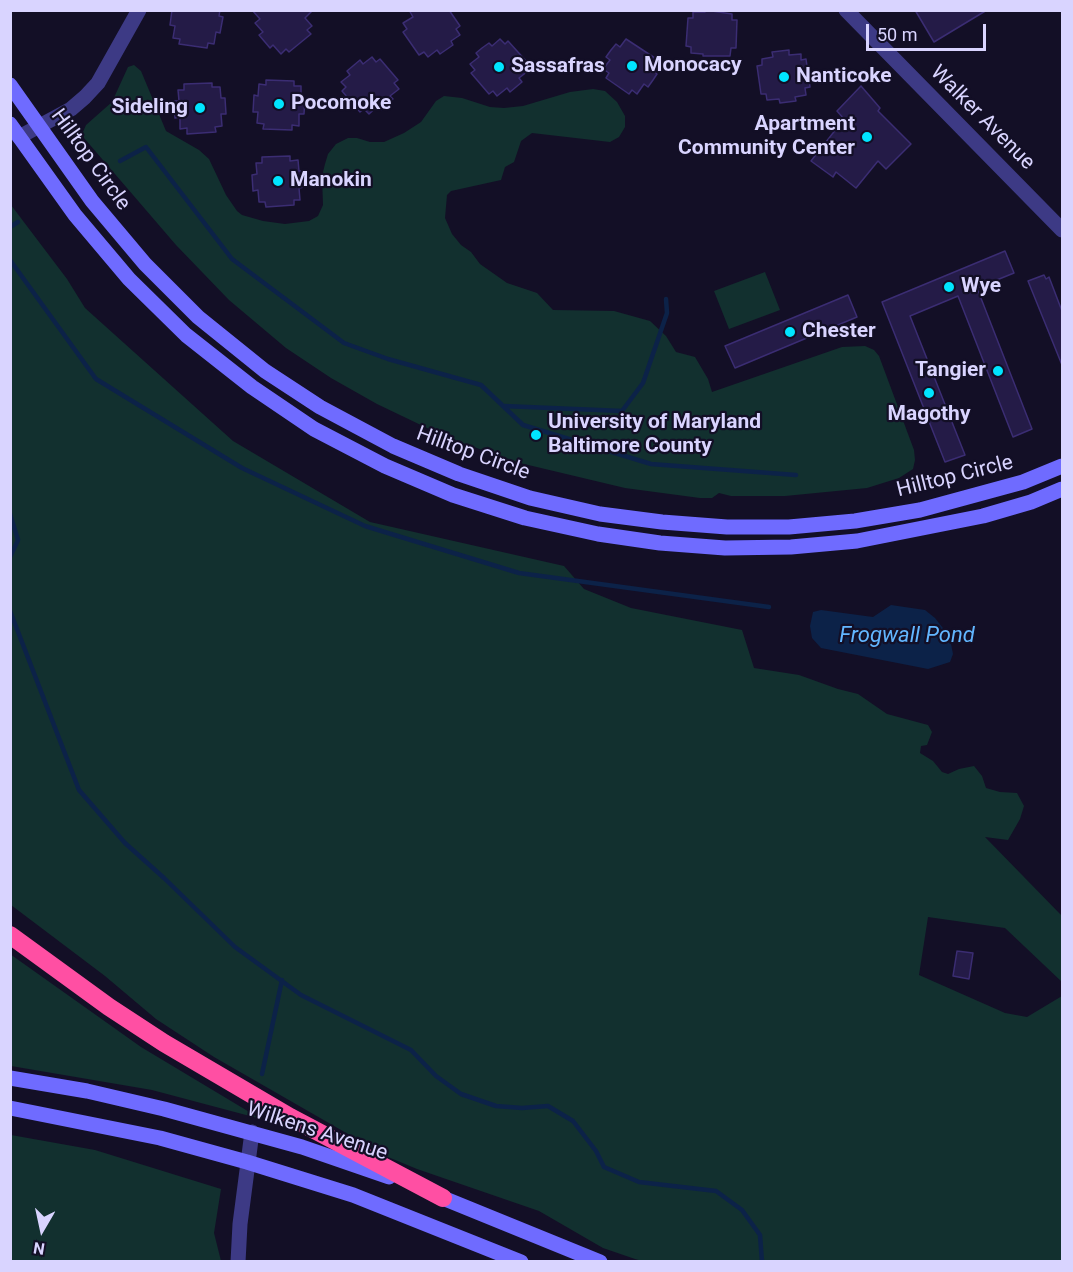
<!DOCTYPE html>
<style>
body{margin:0}
#map{position:relative;width:1073px;height:1272px;overflow:hidden;background:#130f26;font-family:Roboto,sans-serif}
canvas{display:block}
.frame{position:absolute;inset:0;border:12px solid #d9d4ff;pointer-events:none}
.north{position:absolute;left:12px;top:1200px;width:60px;height:60px;-webkit-text-stroke:4px #130f26;paint-order:stroke;rotate:189deg;font-size:16px;font-weight:700;line-height:24px;text-align:center;color:#d9d4ff}
.north::after{content:'';display:block;margin:auto;width:21px;height:27px;background:#d9d4ff;clip-path:polygon(50% 0,100% 100%,50% 72%,0 100%)}
.scale{position:absolute;left:866px;top:24px;width:120px;height:27px;box-sizing:border-box;border:3px solid #d9d4ff;border-top:0;padding-left:8px;font-size:18px;line-height:21px;white-space:nowrap;color:#d9d4ff;-webkit-text-stroke:4px #130f26;paint-order:stroke}
</style>
<div id="map">
<canvas width="1073" height="1272"></canvas>
<div class="frame"></div>
<div class="north">N</div>
<div class="scale">50 m</div>
</div>
<script>
const context = document.querySelector('canvas').getContext('2d');
context.lineJoin = 'round';
function paint(path, color) {
  context.fillStyle = color;
  context.fill(path, 'evenodd');
}
function poly(rows) {
  const path = new Path2D();
  for (const r of rows) {
    path.moveTo(r[0], r[1]);
    for (let i = 2; i < r.length; i += 2) path.lineTo(r[i], r[i + 1]);
  }
  return path;
}
function trace(path, color, width, dash) {
  context.strokeStyle = color;
  context.lineWidth = width;
  context.lineCap = dash ? 'butt' : 'round';
  context.setLineDash(dash || []);
  context.stroke(path);
}
function write(font, color, halo, rows, align = 'center') {
  context.font = font + ' Roboto,sans-serif';
  context.lineWidth = 4.5;
  context.setLineDash([]);
  context.textBaseline = 'middle';
  context.strokeStyle = halo;
  context.fillStyle = color;
  for (const [text, x, y, turn = 0] of rows) {
    context.save();
    context.translate(x, y);
    context.rotate((+turn || 0) * Math.PI / 180);
    context.textAlign = isNaN(turn) ? turn : align;
    if (halo) context.strokeText(text, 0, 0);
    context.fillText(text, 0, 0);
    context.restore();
  }
}
paint(poly([
 [134,65,141,71,166,131,199,150,209,159,226,195,237,211,242,215,263,221,285,224,309,221,318,216,323,205,322,176,325,164,328,154,336,144,348,138,357,138,370,142,384,142,404,133,421,122,436,101,444,96,462,98,490,107,504,108,523,106,570,92,593,89,605,91,617,102,625,116,625,127,619,137,610,142,532,133,521,141,514,162,505,167,501,180,451,191,447,195,445,218,452,234,461,245,471,252,480,264,507,283,537,293,553,310,614,311,650,321,666,336,676,352,695,357,708,379,712,392,842,347,865,346,874,350,879,356,914,450,915,460,913,469,899,478,867,488,785,496,731,496,719,493,712,498,700,498,625,488,520,463,448,438,377,404,331,378,286,348,229,300,176,245,84,138,83,132,86,125,112,102,128,67],
 [11,205,67,279,85,308,233,441,370,522,564,566,584,589,631,608,742,630,754,668,799,675,838,689,858,694,887,714,928,725,932,732,927,745,921,746,920,753,933,761,942,772,948,774,959,769,974,766,982,776,986,788,1000,792,1017,793,1024,806,1020,819,1008,840,985,837,1062,916,1062,982,1005,928,928,917,919,975,1005,1013,1027,1017,1062,996,1062,1261,646,1262,635,1259,603,1248,539,1211,417,1169,388,1157,214,1057,156,1019,105,976,11,905],
 [765,272,780,310,729,329,714,291],
 [10,954,141,1047,261,1119,152,1090,11,1066],
 [11,1135,95,1150,221,1189,214,1233,221,1261,11,1261]
]), '#12302f');
paint(poly([
 [891,605,925,610,935,618,946,632,951,644,953,654,950,662,928,669,821,648,812,638,810,626,813,612,821,610,873,617]
]), '#0c2248');
trace(poly([
 [120,161,146,147,232,259,344,343,388,359,481,385,523,425,651,464,796,475],
 [10,227,18,222],
 [10,260,96,379,242,468,365,526,519,573,769,607],
 [504,406,622,411,643,383,667,313,666,299],
 [10,514,18,540,10,557],
 [10,611,79,790,125,843,164,878,235,947,301,995,411,1050,436,1076,461,1094,496,1106,522,1108,548,1106,573,1121,596,1151,604,1167,639,1182,716,1191,742,1210,760,1235,762,1262],
 [262,1074,282,980]
]), '#0c2248', 4.5);
const building = poly([
 [172,10,220,10,219,16,223,17,220,33,216,32,214,44,208,43,207,48,179,44,180,39,173,38,175,26,170,25,172,10],
 [252,10,313,10,305,18,312,26,307,30,311,34,289,52,286,49,281,54,273,45,270,48,259,35,263,32,255,23,260,19,252,10],
 [409,10,449,10,460,26,456,29,460,35,451,41,453,45,440,54,437,50,428,57,424,52,419,55,403,32,407,29,403,23,413,17,409,10],
 [705,10,732,14,732,20,737,20,736,48,731,48,730,56,703,56,703,54,691,53,691,47,686,46,688,18,693,18,693,12,705,12,705,10],
 [915,10,987,10,934,42,915,10],
 [500,39,505,44,508,41,527,62,523,65,528,71,519,78,522,82,510,92,507,88,497,96,493,91,489,94,471,73,475,70,470,64,479,57,476,53,482,48,489,43,492,46,500,39],
 [626,39,661,62,654,71,657,74,653,80,648,87,644,84,637,94,632,90,629,94,606,78,609,73,603,69,610,60,606,57,611,50,616,44,620,47,626,39],
 [789,50,789,55,801,54,801,60,806,59,810,87,805,88,806,95,795,97,796,101,780,103,779,99,767,100,766,94,761,94,757,66,762,65,762,59,773,57,772,52,789,50],
 [372,57,376,62,380,59,398,80,394,83,399,89,390,96,393,99,387,104,381,110,378,106,369,114,364,109,360,112,342,91,346,87,341,82,350,75,347,71,360,60,363,64,372,57],
 [266,80,294,81,294,86,301,86,301,98,305,98,304,114,299,114,299,126,292,125,292,130,263,129,264,124,257,123,258,112,253,112,254,95,258,96,259,84,266,85,266,80],
 [212,83,212,87,220,87,221,98,225,98,226,114,221,114,222,126,215,127,216,132,187,134,187,128,180,129,180,117,175,118,174,101,179,101,178,90,184,90,184,84,212,83],
 [861,86,880,108,878,111,911,144,886,169,878,161,856,188,836,172,833,177,811,161,844,119,837,111,861,86],
 [290,156,290,161,298,160,299,171,303,171,304,187,299,188,300,200,294,200,294,205,266,207,265,202,259,202,258,190,253,191,252,175,257,174,256,163,262,163,262,157,290,156],
 [1005,251,1014,273,977,288,1032,429,1013,437,958,296,910,316,965,455,945,462,882,302,1005,251],
 [1044,275,1046,279,1049,277,1062,311,1062,365,1028,281,1044,275],
 [848,295,857,317,735,368,725,346,848,295],
 [957,951,973,953,969,979,953,976,957,951]
]);
paint(building, '#241b47');
trace(building, '#3b2d73', 1.5);
trace(poly([
 [846,10,1062,230],
 [19,137,71,109,85,97,98,83,139,10],
 [238,1262,240,1224,252,1132]
]), '#3d3a85', 15);
trace(poly([
 [10,85,92,201,145,264,198,317,265,371,320,407,393,446,459,474,530,498,600,514,662,522,727,527,789,527,855,521,920,510,1023,482,1062,466],
 [10,124,75,215,129,279,186,335,252,387,314,429,385,466,453,495,525,518,598,534,660,543,725,548,791,547,857,541,983,516,1031,502,1062,489],
 [10,1078,87,1091,164,1109,302,1147,389,1177],
 [10,1108,160,1138,247,1162,353,1195,521,1262],
 [433,1194,600,1262]
]), '#6f6bff', 15);
trace(poly([
 [10,935,109,1007,164,1043,290,1117,443,1198]
]), '#ff4fa3', 18);
for (const [x, y, r, color] of [
 [632,66,6,"#00e5ff"],
 [499,67,6,"#00e5ff"],
 [784,77,6,"#00e5ff"],
 [279,104,6,"#00e5ff"],
 [200,108,6,"#00e5ff"],
 [867,137,6,"#00e5ff"],
 [278,181,6,"#00e5ff"],
 [949,287,6,"#00e5ff"],
 [790,332,6,"#00e5ff"],
 [998,371,6,"#00e5ff"],
 [929,393,6,"#00e5ff"],
 [536,435,6,"#00e5ff"]
]) {
  const dot = new Path2D();
  dot.arc(x, y, r, 0, 2 * Math.PI);
  context.fillStyle = color;
  context.fill(dot);
  trace(dot, '#130f26', 2);
}
write('bold 21px', '#d9d4ff', '#130f26', [
 ["Monocacy",644,66],
 ["Sassafras",511,67],
 ["Nanticoke",796,77],
 ["Pocomoke",291,104],
 ["Sideling",188,108,"right"],
 ["Apartment",855,125,"right"],
 ["Community Center",855,149,"right"],
 ["Manokin",290,181],
 ["Wye",961,287],
 ["Chester",802,332],
 ["Tangier",986,371,"right"],
 ["Magothy",929,415,"center"],
 ["University of Maryland",548,423],
 ["Baltimore County",548,447]
], 'left');
write('21px', '#d9d4ff', '#130f26', [
 ["Walker Avenue",982,118,45],
 ["Hilltop Circle",90,160,54],
 ["Hilltop Circle",473,454,20],
 ["Hilltop Circle",955,477,-14],
 ["Wilkens Avenue",317,1132,18]
]);
write('italic 22px', '#62b6ff', '#130f26', [
 ["Frogwall Pond",907,636]
]);
</script>
